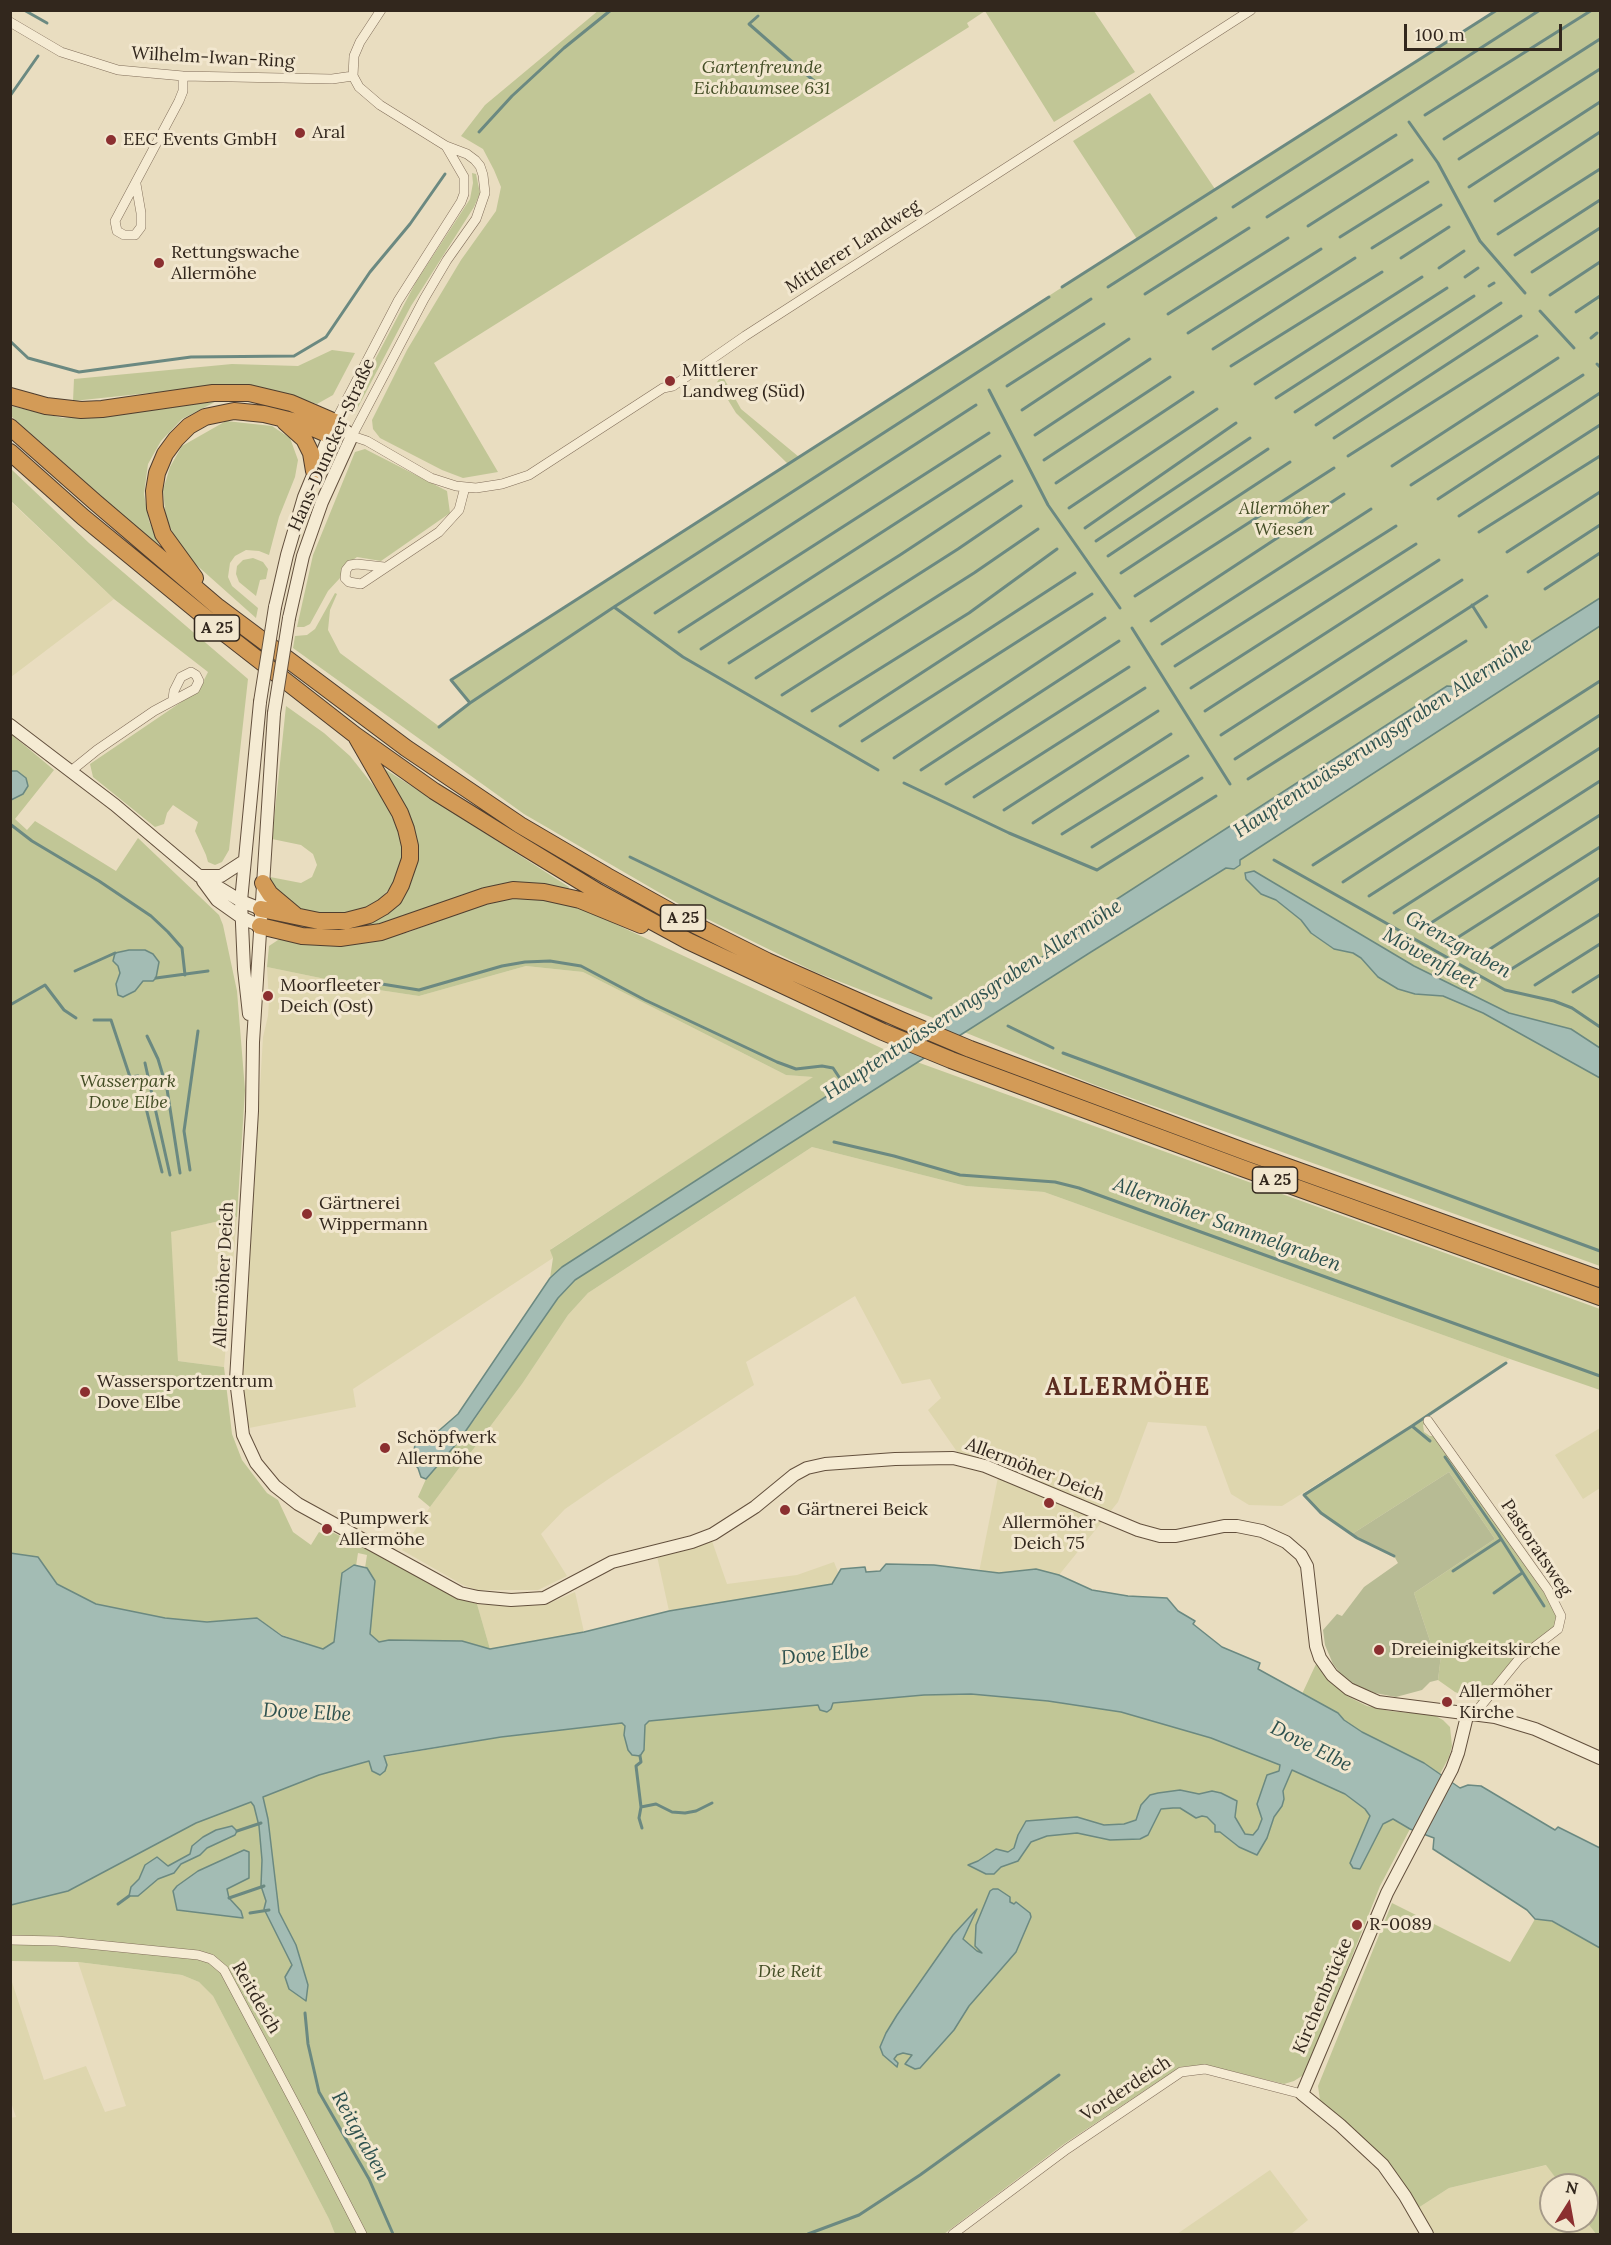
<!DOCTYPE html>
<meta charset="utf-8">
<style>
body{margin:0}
#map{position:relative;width:1611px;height:2245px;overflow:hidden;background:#e9ddc0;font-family:Lora,serif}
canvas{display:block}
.frame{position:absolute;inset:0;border:12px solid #32271d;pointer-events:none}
.north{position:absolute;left:1539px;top:2173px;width:60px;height:60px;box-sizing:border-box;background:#f2e7cf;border:2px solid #a59a88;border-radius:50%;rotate:11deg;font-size:16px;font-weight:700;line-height:24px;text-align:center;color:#32271d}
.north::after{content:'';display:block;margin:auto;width:21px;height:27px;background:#8b2f30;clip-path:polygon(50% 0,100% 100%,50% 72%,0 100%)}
.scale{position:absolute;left:1404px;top:24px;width:158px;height:27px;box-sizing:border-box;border:3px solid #32271d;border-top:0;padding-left:8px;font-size:18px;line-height:21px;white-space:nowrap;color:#32271d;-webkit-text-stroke:4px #f2e7cf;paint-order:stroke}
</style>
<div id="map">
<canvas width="1611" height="2245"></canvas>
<div class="frame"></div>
<div class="north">N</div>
<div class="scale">100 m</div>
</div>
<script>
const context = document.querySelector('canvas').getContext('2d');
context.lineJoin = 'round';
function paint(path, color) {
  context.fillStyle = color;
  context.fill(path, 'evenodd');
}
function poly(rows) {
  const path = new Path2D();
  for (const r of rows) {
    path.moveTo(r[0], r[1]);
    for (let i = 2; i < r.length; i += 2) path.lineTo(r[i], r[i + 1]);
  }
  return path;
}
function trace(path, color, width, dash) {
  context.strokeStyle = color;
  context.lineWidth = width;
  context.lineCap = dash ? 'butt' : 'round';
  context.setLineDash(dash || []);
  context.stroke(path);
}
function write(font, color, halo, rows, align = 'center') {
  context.font = font + ' Lora,serif';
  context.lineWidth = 6;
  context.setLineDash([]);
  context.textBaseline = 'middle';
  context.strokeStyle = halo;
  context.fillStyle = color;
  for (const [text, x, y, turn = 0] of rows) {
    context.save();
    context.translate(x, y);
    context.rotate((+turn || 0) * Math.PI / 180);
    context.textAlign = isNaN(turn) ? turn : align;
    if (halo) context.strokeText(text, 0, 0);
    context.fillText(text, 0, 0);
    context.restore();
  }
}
paint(poly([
 [10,501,114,599,11,677,10,677],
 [526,966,583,972,786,1075,814,1077,551,1249,553,1258,353,1389,356,1407,249,1428,242,1390,263,1037,268,1016,269,1001,267,967,379,990,419,996],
 [812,1147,966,1186,1044,1192,1510,1359,1426,1416,1282,1506,1249,1505,1231,1494,1206,1426,1148,1422,1118,1502,1059,1575,1036,1569,999,1573,979,1572,998,1477,969,1469,928,1410,941,1398,930,1379,902,1384,855,1296,746,1362,754,1385,610,1478,565,1509,541,1534,567,1576,538,1590,477,1590,463,1585,402,1550,430,1507,522,1384,568,1315,588,1293],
 [237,1217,224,1367,178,1361,170,1232],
 [1600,1428,1600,1488,1583,1499,1555,1455],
 [712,1541,727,1584,797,1575,834,1562,838,1572,832,1584,669,1611,657,1556],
 [575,1592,584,1632,490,1649,477,1604,509,1606,545,1605],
 [78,1962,182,1975,199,1982,213,1996,329,2219,335,2234,11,2234,10,2118,16,2117,10,2099,11,1979,44,2080,86,2066,105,2112,126,2106],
 [1547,2165,1561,2185,1551,2185,1551,2221,1586,2221,1596,2234,1434,2234,1418,2208,1449,2188],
 [1270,2170,1308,2220,1291,2234,1177,2234]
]), '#ded6ae');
paint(poly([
 [599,10,1094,11,1135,72,1054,122,985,11,967,23,969,27,434,363,498,472,463,478,442,470,380,438,373,429,372,420,407,350,461,260,496,211,501,187,494,170,483,149,461,136,485,105],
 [1497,11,1600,11,1600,1048,1571,1029,1509,1014,1414,966,1254,871,1245,873,1261,894,1276,900,1301,920,1311,933,1334,949,1353,953,1361,958,1378,977,1415,994,1443,996,1483,1013,1600,1078,1600,1266,1095,1085,964,1032,1226,868,1234,869,1240,865,1239,860,1117,899,1112,912,941,1021,815,972,691,911,524,814,293,648,295,636,307,635,315,629,335,593,337,594,330,610,328,630,340,653,440,727,470,703,451,680,788,464,736,413,717,382,722,375,741,409,799,457,1137,239,1073,141,1150,93,1215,189],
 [472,173,476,174,480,193,474,207,411,306,354,415,349,409,416,282,470,199,473,183],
 [332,350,355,353,333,395,317,404,262,388,216,386,73,401,74,379,232,364,298,366],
 [215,402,182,419,161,441,148,464,144,494,149,521,160,548,11,416,11,406,63,418],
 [226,421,272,426,290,438,298,460,295,477,279,517,269,555,259,551,246,550,235,556,230,563,228,577,232,586,258,608,256,618,183,553,166,519,163,490,170,467,182,446],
 [365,449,447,491,450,513,381,561,357,557,343,567,340,578,328,591,310,624,304,627,297,627,313,555,355,452],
 [10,468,89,543,248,679,229,850,222,862,215,865,208,862,206,855,195,831,198,822,173,805,167,813,164,824,155,827,93,777,90,764,199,690,208,672,114,599,11,501],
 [253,558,263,562,268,569,266,579,260,580,256,596,239,582,236,574,237,566,243,560],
 [286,706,324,733,350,756,384,799,402,840,403,862,394,884,375,904,346,914,311,912,283,904,271,890,270,877,301,883,312,877,317,865,313,854,301,845,272,839],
 [11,734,54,770,15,819,27,830,35,821,116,871,138,838,219,915,223,925,237,991,245,1090,237,1217,171,1232,178,1361,224,1367,232,1434,242,1460,267,1493,278,1500,293,1532,311,1545,319,1532,327,1536,330,1531,340,1536,350,1536,458,1598,477,1604,490,1649,462,1641,389,1640,379,1642,370,1634,367,1568,365,1568,367,1555,358,1553,356,1566,342,1573,334,1643,323,1649,282,1635,257,1618,207,1622,165,1618,96,1604,57,1584,38,1557,11,1553],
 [377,764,569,887,568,890,545,885,362,931,328,933,277,925,278,921,310,929,333,930,360,927,390,909,415,852],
 [500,897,532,897,568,902,892,1053,562,1267,550,1278,553,1258,550,1250,813,1077,786,1075,583,972,526,966,419,996,379,990,267,967,269,946,281,938,369,941,409,932],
 [917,1062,1600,1309,1600,1390,1510,1359,1044,1192,966,1186,812,1147,588,1293,568,1315,522,1384,430,1507,418,1497,426,1479,475,1419,558,1298,575,1280],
 [1426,1416,1428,1421,1423,1425,1424,1432,1430,1436,1436,1436,1555,1609,1557,1619,1554,1628,1521,1653,1479,1701,1455,1692,1438,1680,1441,1655,1434,1653,1414,1593,1495,1539,1449,1472,1352,1534,1321,1513,1303,1494],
 [1316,1664,1326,1676,1347,1696,1367,1706,1390,1711,1434,1715,1443,1720,1450,1727,1452,1746,1449,1757,1440,1774,1424,1763,1362,1732,1344,1720,1338,1713,1302,1694],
 [971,1694,1048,1701,1121,1712,1211,1738,1292,1769,1345,1794,1365,1809,1370,1816,1360,1869,1383,1824,1393,1818,1410,1829,1380,1886,1305,2074,1294,2081,1284,2084,1206,2065,1180,2067,1064,2144,944,2234,335,2234,329,2219,213,1996,199,1982,182,1975,78,1962,11,1961,10,1905,21,1902,196,1823,319,1775,384,1757,501,1737,623,1723,625,1726,624,1735,644,1750,645,1725,649,1721,818,1705,821,1710,833,1703,924,1695],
 [1392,1903,1510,1962,1535,1919,1551,1921,1600,1948,1600,2234,1596,2234,1586,2221,1587,2185,1561,2185,1546,2165,1449,2188,1418,2208,1386,2163,1320,2100,1318,2086]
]), '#c1c696');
paint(poly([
 [1449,1472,1495,1539,1414,1593,1434,1653,1441,1655,1438,1680,1430,1682,1422,1690,1396,1697,1375,1693,1357,1686,1343,1677,1333,1664,1325,1645,1323,1630,1337,1614,1342,1616,1364,1587,1398,1563,1394,1556,1352,1534]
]), '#b7bb94');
const water = poly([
 [1600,598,1600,626,1240,860,1240,865,1234,869,1226,868,1091,952,575,1280,558,1298,458,1442,426,1479,421,1477,418,1468,412,1462,416,1439,435,1434,458,1414,550,1278,562,1267,1112,912,1117,899,1447,686,1460,687,1600,598],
 [11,771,17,771,26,778,28,786,23,794,11,800,11,771],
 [1254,871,1414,966,1509,1013,1571,1029,1600,1048,1600,1078,1483,1013,1443,996,1415,994,1398,989,1378,977,1361,958,1353,953,1334,949,1311,933,1301,920,1276,900,1261,894,1246,879,1245,873,1254,871],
 [129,950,145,950,153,954,159,962,156,978,153,981,143,981,135,991,123,997,118,995,116,984,120,973,118,966,113,961,115,953,129,950],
 [10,1553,38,1557,57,1584,96,1604,165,1618,207,1622,257,1618,282,1636,323,1649,334,1642,342,1573,354,1565,367,1568,375,1581,370,1634,379,1642,389,1640,462,1641,490,1649,584,1632,669,1611,832,1584,841,1569,865,1567,866,1572,880,1571,886,1564,934,1565,999,1573,1036,1569,1059,1575,1092,1590,1128,1596,1167,1598,1178,1611,1195,1621,1193,1624,1222,1647,1260,1663,1258,1669,1338,1713,1344,1720,1362,1732,1424,1763,1460,1788,1468,1785,1481,1786,1555,1830,1558,1827,1600,1848,1600,1948,1552,1921,1535,1919,1527,1910,1433,1849,1434,1838,1410,1829,1393,1819,1383,1824,1360,1869,1353,1868,1350,1863,1370,1816,1365,1809,1345,1794,1292,1770,1283,1791,1284,1799,1282,1806,1274,1817,1267,1838,1257,1855,1239,1847,1220,1832,1215,1832,1215,1825,1207,1817,1202,1816,1196,1818,1180,1808,1173,1808,1161,1809,1148,1835,1140,1839,1110,1840,1077,1833,1047,1836,1031,1842,1018,1861,1001,1867,994,1874,986,1874,968,1865,978,1861,996,1849,1008,1852,1014,1848,1018,1835,1026,1821,1077,1817,1104,1825,1124,1824,1136,1820,1141,1805,1150,1795,1158,1793,1180,1790,1199,1794,1212,1791,1221,1793,1237,1801,1235,1817,1245,1834,1253,1835,1258,1829,1262,1819,1257,1804,1267,1775,1279,1771,1280,1765,1211,1738,1121,1712,1048,1701,971,1694,924,1695,833,1703,831,1709,827,1712,820,1710,818,1705,649,1721,645,1725,644,1750,640,1756,632,1755,628,1750,624,1735,625,1726,622,1723,501,1737,384,1756,387,1765,385,1771,380,1775,372,1771,369,1761,319,1775,263,1797,268,1819,279,1912,296,1945,308,1985,306,2001,289,1989,285,1977,292,1965,264,1909,266,1901,261,1886,262,1860,259,1826,254,1806,251,1802,196,1823,68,1891,11,1905,10,1553],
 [232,1826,237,1831,235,1835,207,1848,200,1855,181,1864,174,1873,158,1879,138,1896,129,1896,131,1887,139,1879,145,1865,157,1857,168,1866,190,1854,192,1846,203,1837,216,1830,232,1826],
 [244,1850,249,1852,249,1878,227,1889,229,1898,241,1911,243,1918,177,1910,173,1891,177,1886,198,1871,244,1850],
 [993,1889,998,1889,1010,1897,1010,1902,1014,1904,1016,1902,1030,1913,1031,1917,1016,1952,969,2006,954,2030,920,2068,915,2069,905,2064,912,2055,903,2053,897,2055,894,2059,898,2063,897,2067,883,2055,880,2047,886,2033,897,2015,953,1935,977,1909,963,1939,977,1951,982,1953,975,1946,976,1925,990,1891,993,1889]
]);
paint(water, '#a3bcb4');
trace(water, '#6b8981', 1.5);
trace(poly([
 [24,10,47,23],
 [758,16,749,24,822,88],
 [10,96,38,56],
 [1425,115,1592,10],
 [1409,122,1438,163,1480,241,1525,293],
 [479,132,512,96,564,48,611,10],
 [1444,139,1600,39],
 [1459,159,1600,69],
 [1469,187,1600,102],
 [1495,201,1600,132],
 [1233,207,1540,10],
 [1267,217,1396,135],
 [1308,226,1412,160],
 [1498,234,1600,169],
 [1340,237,1428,182],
 [1372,248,1441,205],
 [1515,255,1600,200],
 [1401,258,1449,227],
 [1439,268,1464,251],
 [1532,272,1600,228],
 [1465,277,1478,268],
 [1489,286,1494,283],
 [1062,287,1497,10],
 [1108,287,1216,218],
 [1145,294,1249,228],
 [1550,295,1600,262],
 [1540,311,1574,348],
 [1576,312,1600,296],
 [1168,314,1288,238],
 [1188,333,1321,249],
 [1591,338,1597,333],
 [10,341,28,358,79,372,191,357,294,356,326,337,370,272,410,224,445,174],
 [1213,349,1355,258],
 [1597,364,1600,367],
 [1231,366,1382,272],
 [1255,384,1422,277],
 [1007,386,1104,324],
 [989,390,1048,505,1120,608],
 [1276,398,1447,288],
 [1022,410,1129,339],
 [1295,412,1474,296],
 [1316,425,1501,303],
 [1035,435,1150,359],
 [1334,438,1521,316],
 [1348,456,1537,336],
 [1044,460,1170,377],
 [1392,466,1558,358],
 [1056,483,1193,392],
 [1411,485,1583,375],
 [1438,499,1600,393],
 [1069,508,1217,409],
 [1459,516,1600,425],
 [1085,528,1236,423],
 [1479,532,1600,456],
 [1096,541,1250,438],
 [1507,552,1600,492],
 [1108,556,1268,449],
 [1528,572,1600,525],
 [1121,573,1290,462],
 [1545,589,1600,553],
 [1135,596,1334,468],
 [1472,605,1486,627],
 [655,613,976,405],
 [1151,621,1344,494],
 [1132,628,1230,784],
 [679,632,989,433],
 [1162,644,1371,509],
 [701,649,1000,456],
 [729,663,900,555,1012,481],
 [1175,666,1396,526],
 [756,678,958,549,1021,506],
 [1191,688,1416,544],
 [782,695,974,573,1038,529],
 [470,703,614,607],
 [812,711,969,613,1057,549],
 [1205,711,1439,560],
 [840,726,1075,573],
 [439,727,470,703,451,680,1049,297],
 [1221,735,1462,580],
 [862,741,1092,594],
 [894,758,1105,618],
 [1235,759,1487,596],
 [878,770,683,657,614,607,1091,299],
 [921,770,1119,641],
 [1248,779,1466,641],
 [904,783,1009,833,1097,870,1216,796],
 [946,784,1129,667],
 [974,797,1145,688],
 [1004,810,1158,711],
 [1033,823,1171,734],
 [10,824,32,841,99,881,151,916,168,932,182,948,185,975],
 [1062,834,1188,756],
 [1092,847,1202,778],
 [630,857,719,900,931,998],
 [1274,860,1505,990,1554,1001,1572,1008,1600,1027],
 [1313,865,1600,681],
 [1343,882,1600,715],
 [1369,896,1600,748],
 [1394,913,1600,781],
 [1423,928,1600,815],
 [1449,943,1600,847],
 [1476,958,1600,878],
 [75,971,115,953],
 [1505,973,1600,914],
 [156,978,208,971],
 [357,980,419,990,502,966,525,962,550,961,581,966,645,1000,777,1062,796,1069,822,1066,833,1068,845,1086],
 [1535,985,1600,944],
 [1573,992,1600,975],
 [10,1005,45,985,64,1010,76,1018],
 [94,1020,111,1020,130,1077,138,1076,162,1172],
 [1008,1026,1053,1048],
 [147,1036,158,1059,167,1089,180,1173],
 [1063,1053,1600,1251],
 [145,1063,170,1175],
 [834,1142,894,1156,960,1175,1055,1182,1079,1188,1600,1376],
 [190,1170,184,1131,198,1031],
 [1412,1426,1506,1363],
 [1445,1457,1498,1534,1544,1606],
 [1394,1556,1357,1538,1321,1513,1304,1495,1412,1426,1430,1441],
 [1453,1571,1500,1540],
 [1494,1593,1522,1573],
 [640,1756,641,1762,636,1766,641,1807,639,1818,642,1828],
 [641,1807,656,1804,672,1812,685,1813,696,1811,712,1803],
 [237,1831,261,1823],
 [229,1898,264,1886],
 [118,1904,129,1896],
 [250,1913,269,1910],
 [305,2013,308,2044,319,2092,369,2179,393,2234],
 [808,2234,859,2215,920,2175,1059,2075]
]), '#6b8981', 3);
const street = poly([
 [381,10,360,42,354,56,353,76,359,87,380,105,446,146,467,154,475,160,480,166,483,175,485,193,476,219,447,260,424,299,352,436,367,441,431,478,456,486,476,488,502,484,529,475,663,388,673,386,745,336,1251,10],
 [10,22,61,52,118,70,183,76,332,79,353,76],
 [136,184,141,213,141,227,135,235,124,235,117,231,115,221,179,101,183,91,183,76],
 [335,422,398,301,461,202,464,194,464,177,446,146],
 [384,567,357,564,350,565,346,570,345,578,349,582,361,584,439,532,459,510,465,487],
 [71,771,97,750,154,711,195,689,199,681,196,675,191,672,181,677,174,691,173,699],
 [1428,1421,1548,1590,1561,1616,1558,1629,1519,1659,1480,1707,1478,1714],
 [10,1940,57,1941,198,1955,211,1959,224,1970,301,2115,362,2234],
 [953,2234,1067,2149,1181,2072,1205,2069,1302,2094]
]);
const secondary = poly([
 [275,607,287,555,304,497,335,422,352,436],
 [289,618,303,556,322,502,352,436],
 [274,713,253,1042,252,1111,236,1380,243,1435,256,1463,275,1486,298,1504,460,1593,478,1597,511,1600,544,1598,612,1562,692,1542,713,1534,755,1507,794,1475,807,1468,825,1464,895,1459,953,1458,985,1466,1138,1530,1160,1536,1176,1536,1224,1526,1237,1526,1262,1531,1286,1542,1301,1555,1307,1566,1316,1646,1320,1658,1332,1675,1349,1689,1378,1702,1495,1717,1535,1729,1600,1758],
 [10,725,115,805,198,875,241,901,261,909],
 [199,876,221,876,244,861],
 [203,881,217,900,241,917,260,926],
 [249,1014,244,969,241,901,260,702],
 [1427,2234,1405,2196,1383,2165,1340,2125,1302,2094,1387,1893,1452,1769,1458,1753,1468,1712]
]);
const highway = poly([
 [10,396,46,406,81,410,102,409,213,393,249,393,291,403,335,422],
 [285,422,304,439,311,453,314,471],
 [10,427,95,502,218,607,406,748,520,825,607,876,695,925,767,961,901,1020,970,1049,1249,1153,1600,1279],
 [10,452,83,517,228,636,355,735,434,791,511,839,598,892,688,941,883,1032,951,1060,1242,1168,1600,1297],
 [195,578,163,534,155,508,154,491,157,473,165,454,176,439,189,426,205,417,234,411,264,414,301,423,329,435],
 [263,883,270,894,295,915],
 [261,909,319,921,346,921,369,915,383,907,394,898,401,885,410,859,410,846,406,829,400,813,357,738],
 [260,926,302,936,340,938,381,932,485,896,513,890,544,892,580,900,641,925]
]);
trace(street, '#816e5a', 10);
trace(secondary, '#63503d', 14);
trace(highway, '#4f3d2e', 18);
trace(street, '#f5ebd3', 9);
trace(secondary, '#f5ebd3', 12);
trace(highway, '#d39b57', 16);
const secondaryBridge = poly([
 [260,702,275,607],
 [274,713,289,618]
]);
trace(secondaryBridge, '#63503d', 14, []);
trace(secondaryBridge, '#f5ebd3', 12);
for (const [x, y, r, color] of [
 [300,133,6,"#8b2f30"],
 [111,140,6,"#8b2f30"],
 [159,263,6,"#8b2f30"],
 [670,381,6,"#8b2f30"],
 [268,996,6,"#8b2f30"],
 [307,1214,6,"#8b2f30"],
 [85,1392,6,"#8b2f30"],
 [385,1448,6,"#8b2f30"],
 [1049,1503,6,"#8b2f30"],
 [785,1510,6,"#8b2f30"],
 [327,1529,6,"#8b2f30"],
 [1379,1650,6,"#8b2f30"],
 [1447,1702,6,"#8b2f30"],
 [1357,1925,6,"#8b2f30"]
]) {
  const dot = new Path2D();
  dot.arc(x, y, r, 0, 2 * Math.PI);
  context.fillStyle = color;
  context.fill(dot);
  trace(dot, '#f2e7cf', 2);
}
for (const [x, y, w] of [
 [217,628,45],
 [683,918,45],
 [1275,1180,45]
]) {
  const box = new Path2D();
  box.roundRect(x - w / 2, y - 13, w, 26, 4.5);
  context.fillStyle = '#f2e7cf';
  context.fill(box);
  trace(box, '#32271d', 1.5);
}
write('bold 16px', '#32271d', null, [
 ["A 25",217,628],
 ["A 25",683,918],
 ["A 25",1275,1180]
]);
write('18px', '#32271d', '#f2e7cf', [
 ["Wilhelm-Iwan-Ring",213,58,3],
 ["Mittlerer Landweg",853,247,-33],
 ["Hans-Duncker-Straße",332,445,-66],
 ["Allermöher Deich",224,1275,-87],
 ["Allermöher Deich",1035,1470,21],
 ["Pastoratsweg",1536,1548,56],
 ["Kirchenbrücke",1323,1996,-67],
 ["Reitdeich",256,1998,60],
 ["Vorderdeich",1126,2089,-33]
]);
write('italic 18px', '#434d25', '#f2e7cf', [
 ["Gartenfreunde",762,68],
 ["Eichbaumsee 631",762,89],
 ["Allermöher",1284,509],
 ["Wiesen",1284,530],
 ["Wasserpark",128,1082],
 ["Dove Elbe",128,1103],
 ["Die Reit",790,1972]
]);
write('18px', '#32271d', '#f2e7cf', [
 ["Aral",312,133],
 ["EEC Events GmbH",123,140],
 ["Rettungswache",171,253],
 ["Allermöhe",171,274],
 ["Mittlerer",682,371],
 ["Landweg (Süd)",682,392],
 ["Moorfleeter",280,986],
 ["Deich (Ost)",280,1007],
 ["Gärtnerei",319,1204],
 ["Wippermann",319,1225],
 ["Wassersportzentrum",97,1382],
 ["Dove Elbe",97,1403],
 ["Schöpfwerk",397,1438],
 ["Allermöhe",397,1459],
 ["Gärtnerei Beick",797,1510],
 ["Pumpwerk",339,1519],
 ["Allermöhe",339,1540],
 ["Allermöher",1049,1523,"center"],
 ["Deich 75",1049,1544,"center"],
 ["Dreieinigkeitskirche",1391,1650],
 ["Allermöher",1459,1692],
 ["Kirche",1459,1713],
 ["R-0089",1369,1925]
], 'left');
write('italic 20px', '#2d514e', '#f2e7cf', [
 ["Hauptentwässerungsgraben Allermöhe",1383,738,-33],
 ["Grenzgraben",1458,945,29],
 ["Möwenfleet",1430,959,29],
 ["Hauptentwässerungsgraben Allermöhe",973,1000,-33],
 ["Allermöher Sammelgraben",1227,1225,20],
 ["Dove Elbe",825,1655,-5],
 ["Dove Elbe",307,1713,3],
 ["Dove Elbe",1311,1747,27],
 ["Reitgraben",360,2136,61]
]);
context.letterSpacing = '1.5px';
write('bold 24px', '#5b2c20', '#f2e7cf', [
 ["ALLERMÖHE",1128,1388]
]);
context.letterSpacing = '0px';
</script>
